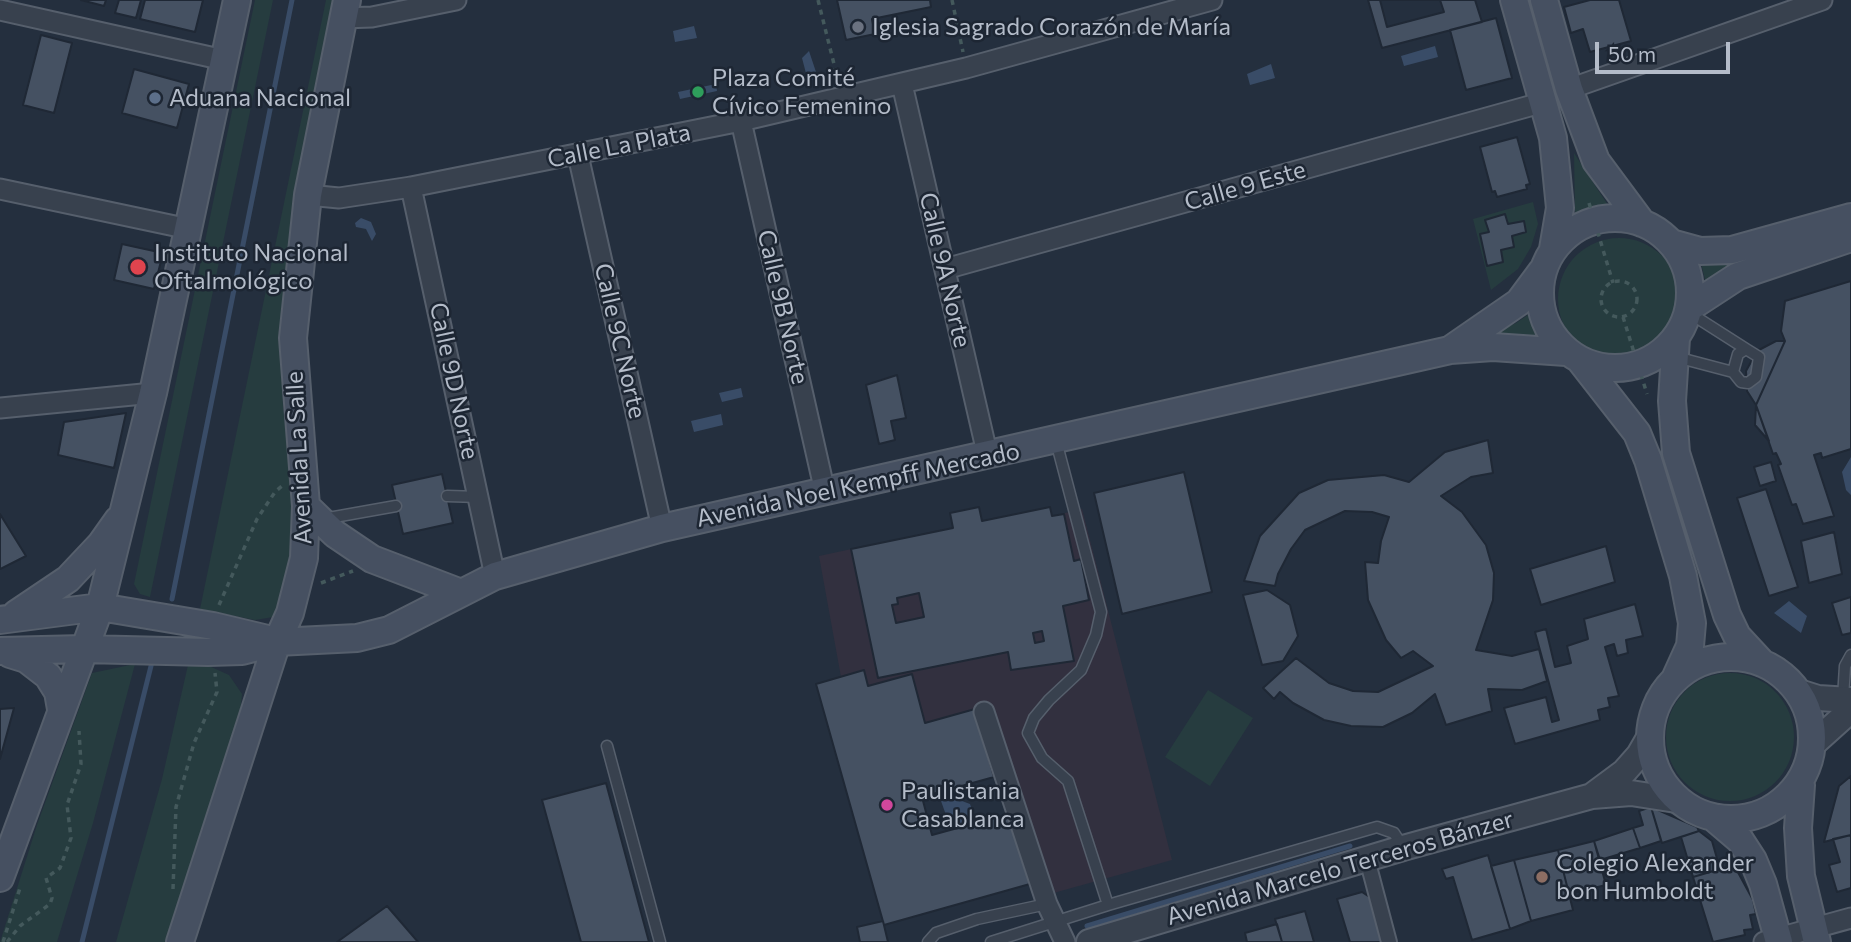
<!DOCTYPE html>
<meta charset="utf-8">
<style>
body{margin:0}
#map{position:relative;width:1851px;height:942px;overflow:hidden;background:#242f3e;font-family:Commissioner,sans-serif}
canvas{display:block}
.scale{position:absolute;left:1595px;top:42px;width:135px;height:32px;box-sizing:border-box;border:4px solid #b4bcc9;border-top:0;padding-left:9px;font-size:21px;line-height:24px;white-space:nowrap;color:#b4bcc9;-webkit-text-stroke:5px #1d2633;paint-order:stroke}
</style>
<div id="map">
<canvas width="1851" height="942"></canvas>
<div class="scale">50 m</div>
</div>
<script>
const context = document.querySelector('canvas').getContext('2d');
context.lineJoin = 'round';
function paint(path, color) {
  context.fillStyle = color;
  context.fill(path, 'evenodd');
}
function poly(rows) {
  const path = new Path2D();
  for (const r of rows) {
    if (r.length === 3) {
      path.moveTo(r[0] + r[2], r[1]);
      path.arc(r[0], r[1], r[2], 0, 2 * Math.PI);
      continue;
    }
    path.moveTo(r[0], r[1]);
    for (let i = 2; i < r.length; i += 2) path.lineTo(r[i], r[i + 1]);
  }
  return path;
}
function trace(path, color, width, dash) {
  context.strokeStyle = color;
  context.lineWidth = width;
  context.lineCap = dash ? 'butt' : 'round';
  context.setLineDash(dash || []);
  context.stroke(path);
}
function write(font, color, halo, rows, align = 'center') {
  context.font = font + ' Commissioner,sans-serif';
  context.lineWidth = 5;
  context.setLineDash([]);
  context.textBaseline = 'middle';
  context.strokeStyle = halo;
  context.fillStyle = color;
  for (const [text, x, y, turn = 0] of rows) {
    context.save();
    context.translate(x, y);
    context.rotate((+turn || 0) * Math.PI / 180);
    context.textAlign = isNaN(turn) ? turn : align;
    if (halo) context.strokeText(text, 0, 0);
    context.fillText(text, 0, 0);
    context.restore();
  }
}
paint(poly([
 [1082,509,1172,860,1050,894,986,706,925,723,911,674,868,686,864,670,841,677,819,556,982,521,1052,516]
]), '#32303f');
paint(poly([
 [255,0,273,0,150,597,140,594,134,584],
 [326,0,337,0,297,205,280,338,283,406,297,536,284,606,273,617,255,620,200,609],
 [1574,153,1598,190,1608,205,1575,213],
 [1533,202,1538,224,1531,247,1518,269,1491,290,1473,219],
 [1619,299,61],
 [1701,263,1727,263,1755,264,1707,288],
 [1528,315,1546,346,1482,339,1516,323],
 [135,664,93,823,57,942,0,942,37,825,92,673],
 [188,665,209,666,229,675,242,694,240,716,172,942,116,942,162,779],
 [1730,737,64],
 [1208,690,1253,718,1210,786,1165,757]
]), '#263c3f');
paint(poly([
 [694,26,697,38,675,42,673,31],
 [1435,46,1438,57,1404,66,1401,56],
 [809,51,818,78,808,81,802,58],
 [1271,64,1275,78,1250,85,1247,74],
 [716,84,717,91,680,99,678,92],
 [361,218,371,222,376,234,372,241,366,229,356,227,355,223],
 [741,388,743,397,722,402,719,393],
 [721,414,723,425,694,432,691,421],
 [1851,457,1851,495,1846,490,1842,472],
 [1789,601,1807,616,1801,633,1774,613],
 [954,798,970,804,975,818,973,822,961,825,957,816,949,817,943,828,940,823,946,815,941,801]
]), '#394c67');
trace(poly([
 [172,599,292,0],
 [1087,926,1350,846],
 [82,942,152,662]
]), '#394c67', 5);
const building = poly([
 [81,0,106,0,104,6,81,0],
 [119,0,141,0,136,18,115,13,119,0],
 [145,0,203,0,195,32,140,19,145,0],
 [837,0,930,0,931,7,872,19,875,34,846,40,837,0],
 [1368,0,1475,0,1482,22,1382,48,1368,0],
 [1380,0,1440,0,1444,12,1387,27,1380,0],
 [1590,0,1619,0,1631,41,1590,52,1583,29,1571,33,1564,7,1590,0],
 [1496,18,1512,78,1466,90,1450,30,1496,18],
 [41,35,72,43,54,113,23,105,41,35],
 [134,69,189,84,177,128,122,113,134,69],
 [1517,137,1530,184,1526,185,1527,189,1497,197,1495,191,1492,192,1480,147,1517,137],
 [1505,214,1508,224,1524,221,1526,232,1512,236,1514,247,1501,250,1503,262,1487,266,1480,234,1489,232,1485,220,1505,214],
 [122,244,163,253,154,289,114,280,122,244],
 [1851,281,1851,449,1822,458,1821,453,1814,455,1834,516,1803,524,1796,504,1792,505,1778,465,1781,464,1776,453,1773,454,1756,405,1785,341,1781,331,1785,301,1851,281],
 [1776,341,1785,341,1756,405,1747,391,1746,371,1757,351,1776,341],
 [897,375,906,418,891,421,895,440,879,444,866,385,897,375],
 [1756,405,1769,441,1755,425,1756,405],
 [126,413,114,468,58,455,64,422,126,413],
 [1488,440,1493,473,1471,477,1441,496,1462,512,1486,545,1494,573,1493,600,1476,650,1512,656,1539,649,1547,681,1522,690,1488,689,1492,711,1446,725,1435,694,1412,713,1383,727,1351,726,1324,720,1293,703,1280,692,1274,699,1263,688,1296,658,1329,683,1353,691,1378,692,1433,666,1413,651,1401,658,1386,640,1368,600,1365,562,1378,563,1381,541,1389,517,1372,512,1345,511,1305,530,1291,549,1278,574,1275,586,1244,581,1260,536,1299,493,1328,480,1384,475,1409,482,1445,452,1488,440],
 [1771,462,1776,481,1760,486,1754,467,1771,462],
 [1184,472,1212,592,1122,614,1094,493,1184,472],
 [442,474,453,523,403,534,392,485,442,474],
 [1766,489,1798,587,1769,596,1737,498,1766,489],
 [979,507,982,521,1050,507,1052,516,1064,514,1074,561,1081,559,1089,600,1063,606,1074,661,1011,670,1008,652,878,678,851,549,953,528,950,513,979,507],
 [919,593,924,617,896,623,892,605,898,604,897,598,919,593],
 [1042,631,1044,641,1035,643,1033,633,1042,631],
 [0,514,26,556,0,569,0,514],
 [1834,532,1842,574,1809,583,1801,541,1834,532],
 [1606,546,1615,582,1541,605,1530,569,1606,546],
 [1267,590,1290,605,1298,636,1283,661,1262,665,1243,595,1267,590],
 [1851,597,1851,633,1842,635,1832,603,1851,597],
 [1635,604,1643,636,1626,640,1628,653,1617,656,1614,644,1605,647,1619,696,1608,698,1610,707,1598,710,1600,720,1515,744,1504,708,1546,697,1552,722,1559,720,1535,632,1546,629,1555,667,1571,663,1567,646,1588,639,1584,619,1635,604],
 [864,670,868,686,912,674,925,723,975,709,994,777,922,797,932,835,1016,812,1037,882,884,925,816,684,864,670],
 [14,708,0,759,0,709,14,708],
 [1851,776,1851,835,1824,842,1839,786,1851,776],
 [606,783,649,942,581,942,542,800,606,783],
 [1651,807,1661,841,1640,848,1633,828,1643,825,1639,811,1651,807],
 [1651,807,1697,827,1699,831,1662,843,1651,807],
 [1633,828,1640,848,1600,860,1594,841,1633,828],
 [1699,831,1712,841,1720,869,1693,877,1681,837,1699,831],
 [1851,835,1851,888,1837,892,1829,865,1840,862,1833,839,1851,835],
 [1594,841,1606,885,1569,894,1558,850,1594,841],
 [1558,850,1573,910,1531,921,1514,860,1558,850],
 [1488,855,1510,929,1472,940,1453,877,1446,879,1442,869,1488,855],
 [1514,860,1531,921,1510,929,1491,866,1514,860],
 [1734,865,1753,900,1756,914,1750,915,1753,929,1744,930,1745,935,1713,942,1693,877,1734,865],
 [1362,892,1371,898,1383,942,1350,942,1337,899,1362,892],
 [387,906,418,942,337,942,387,906],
 [1305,911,1314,942,1282,942,1275,919,1305,911],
 [883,921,888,942,860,942,857,927,883,921],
 [1277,924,1282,942,1247,942,1245,933,1277,924]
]);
paint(building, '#455162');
trace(building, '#1f2835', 2);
const service = poly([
 [1688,312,1746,349],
 [1746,349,1759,357,1756,377,1748,383,1741,382,1733,372,1738,354,1746,349],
 [1661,353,1733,372],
 [1056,441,1101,612,1096,635,1081,670,1049,700,1034,718,1028,733,1042,758,1068,781,1108,905,1377,827,1394,833,1403,847],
 [447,496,480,497],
 [323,519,396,506],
 [1843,698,1845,666,1851,655],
 [607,746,660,942],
 [928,942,936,933,977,919,1047,904],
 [991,942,1108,905]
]);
const pedestrian = poly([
 [1367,859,1389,942]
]);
const minor = poly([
 [0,10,224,60],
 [343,18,372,17,456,0],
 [902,84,988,457],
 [1569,89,1822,0],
 [741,121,825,492],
 [578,155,662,528],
 [411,187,495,576],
 [0,189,189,229],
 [308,195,339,198,411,187,741,121,966,68,1212,0],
 [945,269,1544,102],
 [0,408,153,393],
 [984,712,1047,904,1065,942],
 [1764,942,1851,918]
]);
const tertiary = poly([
 [1799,692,1818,698,1851,700],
 [1813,744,1851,710],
 [1593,795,1624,772,1639,755,1650,736],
 [1089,942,1403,848,1592,796,1631,793,1676,800]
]);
const secondary = poly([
 [1514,0,1553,138,1560,208,1553,249],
 [1544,0,1569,89,1596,161,1642,223],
 [1615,293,75],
 [1671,243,1700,251,1732,250,1851,217],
 [1689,308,1738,276,1851,238],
 [1676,338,1672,401,1676,453,1727,615,1737,636,1762,663],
 [1451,349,1519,302,1542,271],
 [1580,360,1637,433,1648,460,1683,576,1692,623,1690,646,1675,679],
 [306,506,335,534,372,559,461,593],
 [16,614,68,579,101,544,118,520],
 [0,620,100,607,213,626,276,641],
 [0,651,84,649,208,652,242,651,277,642,357,638,389,630,495,576,662,528,1450,350,1493,347,1566,352],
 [10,654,26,659,48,676,58,692,61,709],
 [1731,738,81],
 [1801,785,1798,828,1801,876,1817,942],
 [1713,817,1740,840,1753,860,1763,884,1779,942],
 [0,878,100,607,153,393,237,0],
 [180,942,277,642,290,613,304,558,306,506,293,338,308,195,347,0]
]);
trace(service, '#565f6c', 13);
trace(pedestrian, '#565f6c', 18);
trace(minor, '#565f6c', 23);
trace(tertiary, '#565f6c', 28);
trace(secondary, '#565f6c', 30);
trace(poly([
 [818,0,838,80],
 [952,0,963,52],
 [1589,203,1613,283],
 [1619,299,18],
 [1623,317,1647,394],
 [321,583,353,571],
 [219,605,257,519,275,492,282,486],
 [173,889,176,807,194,743,217,692,215,673],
 [3,942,20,888],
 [7,942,20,926,50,904,52,898,46,878,60,868,71,838,67,805,81,764,79,731]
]), '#44595c', 3.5, [5, 5]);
trace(service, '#38414e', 10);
trace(pedestrian, '#38414e', 14);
trace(minor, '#38414e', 19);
trace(tertiary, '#38414e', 24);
trace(secondary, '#465061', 26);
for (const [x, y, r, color] of [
 [858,27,7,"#6b7280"],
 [698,92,7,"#2e9e5b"],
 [155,98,7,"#5c6f8a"],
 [138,267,9,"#e0444e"],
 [887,805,7,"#d1479c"],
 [1542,877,7,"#8d6e63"]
]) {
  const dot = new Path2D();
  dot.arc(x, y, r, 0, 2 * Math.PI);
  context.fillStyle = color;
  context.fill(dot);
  trace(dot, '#1d2633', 2.5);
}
write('24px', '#b4bcc9', '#1d2633', [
 ["Iglesia Sagrado Corazón de María",872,27],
 ["Plaza Comité",712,78],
 ["Cívico Femenino",712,106],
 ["Aduana Nacional",169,98],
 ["Instituto Nacional",154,253],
 ["Oftalmológico",154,281],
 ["Paulistania",901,791],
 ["Casablanca",901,819],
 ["Colegio Alexander",1556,863],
 ["bon Humboldt",1556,891]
], 'left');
write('24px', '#b4bcc9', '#1d2633', [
 ["Calle La Plata",619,146,-11],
 ["Calle 9 Este",1245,186,-16],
 ["Calle 9A Norte",945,270,77],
 ["Calle 9B Norte",783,307,77],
 ["Calle 9C Norte",620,341,77],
 ["Calle 9D Norte",454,381,78],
 ["Avenida La Salle",299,458,-93],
 ["Avenida Noel Kempff Mercado",858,485,-12],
 ["Avenida Marcelo Terceros Bánzer",1340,868,-16]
]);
</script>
